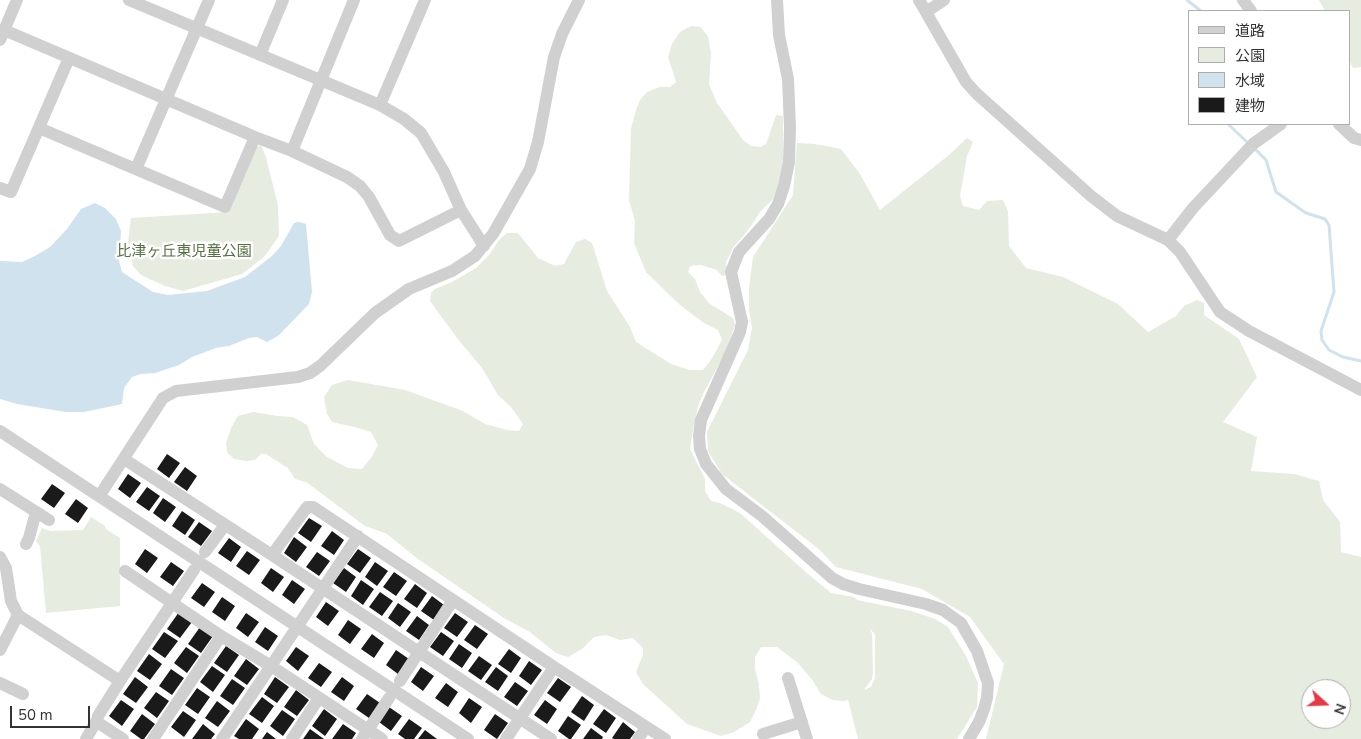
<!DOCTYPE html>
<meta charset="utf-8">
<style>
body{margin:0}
#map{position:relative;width:1361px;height:739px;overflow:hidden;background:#fff;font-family:"Nunito Sans","Noto Sans JP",sans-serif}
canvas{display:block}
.legend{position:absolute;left:1188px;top:10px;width:162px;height:115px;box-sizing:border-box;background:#fff;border:1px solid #adadad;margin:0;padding:6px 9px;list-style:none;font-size:15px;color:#333}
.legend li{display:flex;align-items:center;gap:10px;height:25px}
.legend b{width:25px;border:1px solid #adadad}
.north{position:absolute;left:1301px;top:679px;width:50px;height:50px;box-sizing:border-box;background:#fff;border:1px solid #adadad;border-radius:50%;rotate:110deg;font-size:14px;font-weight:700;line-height:20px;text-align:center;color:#333}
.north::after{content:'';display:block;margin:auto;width:18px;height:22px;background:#e63946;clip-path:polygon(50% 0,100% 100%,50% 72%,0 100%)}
.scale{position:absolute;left:10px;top:706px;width:80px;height:22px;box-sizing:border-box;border:2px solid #333;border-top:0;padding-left:6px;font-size:15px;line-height:18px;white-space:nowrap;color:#333;-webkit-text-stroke:4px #fff;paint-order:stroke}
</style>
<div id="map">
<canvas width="1361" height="739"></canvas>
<ul class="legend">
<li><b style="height:6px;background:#d0d0d0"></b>道路</li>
<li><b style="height:14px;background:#e6ecdf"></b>公園</li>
<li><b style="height:14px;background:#cfe2ee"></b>水域</li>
<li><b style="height:14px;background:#1a1a1a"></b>建物</li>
</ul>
<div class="north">N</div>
<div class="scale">50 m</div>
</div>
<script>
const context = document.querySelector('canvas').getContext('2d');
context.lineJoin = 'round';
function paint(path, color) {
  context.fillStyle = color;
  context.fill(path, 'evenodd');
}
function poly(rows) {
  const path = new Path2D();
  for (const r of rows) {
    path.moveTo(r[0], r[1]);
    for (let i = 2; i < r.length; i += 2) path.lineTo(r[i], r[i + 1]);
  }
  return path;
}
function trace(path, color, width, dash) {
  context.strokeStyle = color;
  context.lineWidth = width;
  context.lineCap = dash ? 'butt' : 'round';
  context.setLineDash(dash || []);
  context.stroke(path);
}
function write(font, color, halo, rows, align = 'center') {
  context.font = font + ' "Nunito Sans","Noto Sans JP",sans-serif';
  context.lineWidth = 5;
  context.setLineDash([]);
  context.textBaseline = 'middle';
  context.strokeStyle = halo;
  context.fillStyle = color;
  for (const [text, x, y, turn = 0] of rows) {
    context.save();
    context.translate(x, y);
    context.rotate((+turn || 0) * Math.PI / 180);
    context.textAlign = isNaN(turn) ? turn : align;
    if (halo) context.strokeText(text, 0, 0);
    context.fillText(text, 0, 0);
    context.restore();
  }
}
paint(poly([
 [1319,0,1361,0,1361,67,1353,68,1350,62,1350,11,1325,11],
 [691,26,701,27,708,37,711,53,709,84,717,103,743,140,751,146,760,147,766,144,776,115,783,116,783,165,777,190,772,200,760,212,749,229,733,248,726,262,727,275,722,276,717,270,701,265,690,266,688,272,695,279,700,292,710,304,733,318,735,325,725,353,704,392,698,406,693,431,690,449,705,479,705,491,711,501,720,503,740,513,808,574,831,593,854,597,857,600,911,611,935,619,948,627,966,656,978,683,977,707,957,739,858,739,848,700,844,701,833,700,821,694,813,681,798,663,777,647,761,647,755,657,755,669,759,685,760,698,756,710,750,722,734,732,721,736,687,724,643,684,636,672,643,655,643,648,633,638,620,640,606,635,594,637,582,649,568,657,556,653,530,632,504,618,418,559,387,534,365,526,306,482,295,479,288,468,280,463,266,454,261,454,255,460,246,461,234,459,227,452,226,443,231,428,238,416,253,412,277,416,293,417,307,425,314,444,327,457,348,468,362,469,371,458,378,445,371,432,355,427,332,422,327,414,324,397,332,385,348,380,405,390,463,411,485,424,507,430,519,431,523,424,511,407,498,395,482,368,457,338,430,301,431,293,435,289,452,282,476,268,490,254,499,240,507,233,518,233,538,258,555,266,564,264,576,242,585,239,592,243,607,291,630,327,636,342,671,364,689,370,703,370,711,360,722,340,718,330,704,323,680,305,646,272,634,243,635,221,629,200,631,129,636,110,640,100,647,92,660,87,670,87,676,82,668,57,672,44,680,32],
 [870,629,875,634,875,678,871,687,864,690,872,679,873,673,872,634],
 [967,138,973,142,967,156,960,196,963,206,979,210,987,201,1003,200,1008,211,1009,246,1026,268,1063,277,1118,304,1148,332,1176,316,1184,306,1197,300,1204,303,1204,315,1239,339,1257,377,1223,422,1257,437,1251,471,1294,474,1319,481,1323,500,1340,522,1341,552,1361,557,1361,739,986,739,1004,664,970,617,922,589,836,567,820,550,722,474,708,451,707,432,748,350,752,328,749,310,749,288,753,257,793,195,797,143,815,144,841,149,860,174,880,210,949,155],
 [1311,689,1341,689,1341,719,1311,719],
 [261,145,266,157,278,206,279,236,264,257,242,274,183,291,165,286,141,275,133,266,128,242,131,218,228,212,256,147],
 [91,517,104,525,106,529,120,538,120,606,46,613,40,546,36,541,42,528,50,531,83,530]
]), '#e6ecdf');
paint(poly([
 [95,203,105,208,116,219,121,231,119,261,122,272,153,292,168,295,207,291,245,277,272,256,281,246,294,223,299,222,306,224,312,292,309,304,278,336,267,342,257,337,249,338,229,346,216,348,192,357,179,365,155,373,140,374,132,377,124,388,122,404,84,412,66,412,17,404,0,399,0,261,22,262,35,256,50,247,67,229,81,209]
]), '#cfe2ee');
trace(poly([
 [1187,0,1201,11],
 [1228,124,1248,143],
 [1253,147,1266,160,1276,192,1306,213,1325,219,1329,225,1334,292,1321,331,1322,340,1329,350,1343,357,1361,361]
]), '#cfe2ee', 3);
paint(poly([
 [167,454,180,463,169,478,157,469],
 [185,467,197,476,187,491,174,482],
 [128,474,141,483,130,498,118,489],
 [52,484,65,493,54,508,41,499],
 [147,487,160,496,149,511,136,502],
 [163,498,176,507,165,522,153,513],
 [76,499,88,508,78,523,65,514],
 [182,511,195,520,185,535,172,526],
 [309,518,322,526,311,542,298,533],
 [199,522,212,531,201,546,188,537],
 [332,531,344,540,334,555,321,546],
 [294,537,307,547,296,562,284,553],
 [229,538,241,547,231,562,218,553],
 [145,549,158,558,147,573,135,564],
 [358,549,371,558,360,573,347,564],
 [247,551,260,560,249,575,236,566],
 [317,552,330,561,319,576,306,567],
 [171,562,184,571,173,586,160,577],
 [375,562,388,571,377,586,365,577],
 [271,568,284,577,273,592,261,583],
 [344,568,356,577,346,592,333,583],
 [394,572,407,581,396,596,383,587],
 [292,580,305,589,294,604,282,595],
 [361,580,374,589,363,605,351,596],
 [202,583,215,592,204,607,191,598],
 [415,584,427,593,417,608,404,599],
 [380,592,393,601,382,616,369,607],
 [432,596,444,605,434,620,421,611],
 [222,597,235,606,225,621,212,612],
 [326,602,339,611,328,626,316,617],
 [398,603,411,612,400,627,388,618],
 [179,612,192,622,180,638,167,629],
 [246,613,259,622,248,637,236,628],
 [455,613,468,622,457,637,444,628],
 [417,616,429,625,419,640,406,631],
 [348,620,361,629,350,644,338,635],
 [475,625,488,634,477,649,464,640],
 [200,627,213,636,201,653,188,644],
 [265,627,278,636,268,651,255,642],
 [164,632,178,641,165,658,152,649],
 [441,632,454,641,443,656,430,647],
 [372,634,384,643,374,658,361,649],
 [459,644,472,653,462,668,449,659],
 [226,646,239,655,227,672,214,663],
 [186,647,199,656,187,673,174,663],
 [296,647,309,656,298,671,286,661],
 [509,649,521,658,511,673,498,664],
 [396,650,409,659,398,674,386,665],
 [149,654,162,664,150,680,137,671],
 [479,656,492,665,481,680,468,671],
 [246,659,259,669,247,685,234,676],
 [529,661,542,670,531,685,519,676],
 [319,663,332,672,321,687,308,678],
 [212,666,225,675,213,692,200,682],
 [421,667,434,676,423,691,411,682],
 [496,667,508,676,498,691,485,682],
 [171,669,184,678,172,695,159,686],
 [135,677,148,687,136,703,123,694],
 [275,677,289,687,277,703,264,694],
 [342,677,354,686,344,701,331,692],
 [558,678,571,687,560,702,547,693],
 [232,679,245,688,233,705,220,696],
 [515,682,528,691,517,706,504,697],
 [446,683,458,692,448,707,435,698],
 [197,688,210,697,198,714,185,705],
 [296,690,309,700,297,716,284,707],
 [156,692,169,701,157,718,144,708],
 [367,694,380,703,369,718,356,709],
 [582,696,594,705,584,721,571,712],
 [262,697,274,706,262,723,249,714],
 [469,698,482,707,471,723,459,713],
 [121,700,134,709,122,726,109,716],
 [545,700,557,709,547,724,534,715],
 [217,701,230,711,218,727,205,718],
 [389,707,402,716,391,731,379,722],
 [324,709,337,719,325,736,312,726],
 [604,709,616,718,606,733,593,724],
 [282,710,295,719,283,736,270,726],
 [183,711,196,720,184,737,171,727],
 [142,714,155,724,144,739,141,739,130,731],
 [495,714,508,723,497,739,484,730],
 [568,716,581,725,571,739,569,739,558,731],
 [246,719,259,729,252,739,239,739,234,736],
 [409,719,422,728,414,739,405,739,398,734],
 [623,722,635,732,630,739,614,739,612,738],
 [203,724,215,734,211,739,192,739],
 [343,724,356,733,352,739,332,739],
 [591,728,603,737,602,739,583,739],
 [310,729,324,739,303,739],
 [425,730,437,739,418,739],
 [267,732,276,739,262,739]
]), '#1a1a1a');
trace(poly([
 [129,0,380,105,404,119,421,133,444,172,461,210,484,246],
 [777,0,779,35,788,79,790,127,789,162,784,186,778,204,769,219,739,252,731,272,742,322,740,332,701,420,699,436,700,449,706,464,726,489,762,516,832,578,843,584,859,589,926,604,943,610,961,623,977,651,988,683,987,698,984,709,979,722,969,739],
 [919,0,966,82,977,94,1091,196,1117,216,1168,240,1180,252,1220,312,1249,331,1361,390],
 [1243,0,1251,11],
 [926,12,944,0],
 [4,30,255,137],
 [0,40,17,0],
 [260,55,283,0],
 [380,105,425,0],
 [1339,124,1354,138,1361,140],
 [39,128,225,207,255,137,292,151,347,177,360,186,369,197,390,235,399,241,461,210],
 [292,151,354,0],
 [136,169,209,0],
 [0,188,11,192,69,58],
 [1168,240,1193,208,1253,144,1281,124],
 [0,431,468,739],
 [124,459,272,555,307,507,313,507,554,667],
 [0,489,49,520],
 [100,495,163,398,176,391,298,377,310,373,320,366,375,313,409,289,452,271,475,256,493,234,530,169,538,142,554,57,562,34,579,0],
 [26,544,29,538,36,512],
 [205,552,225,525],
 [272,555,551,739],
 [0,557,6,568,11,601,18,615,120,681],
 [125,571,221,636,271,666,382,739],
 [0,650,18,615],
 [788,678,807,739],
 [400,681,453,600],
 [0,683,23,694],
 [763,734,802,722],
 [86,739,97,720],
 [123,739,100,724,97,720,98,716,120,681,194,570],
 [153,739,221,636],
 [222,739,358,536],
 [292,739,319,698],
 [362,739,389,698],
 [506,739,554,667,665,739],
 [638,739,646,727]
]), '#d0d0d0', 12);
write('15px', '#56703f', '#fff', [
 ["比津ヶ丘東児童公園",184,252]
]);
</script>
